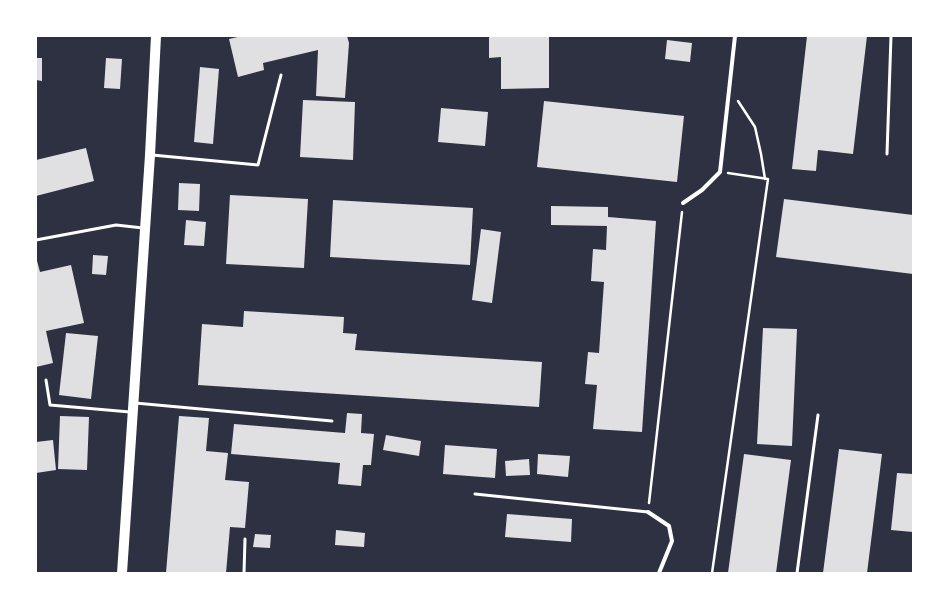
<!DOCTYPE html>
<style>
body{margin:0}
#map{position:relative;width:949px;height:609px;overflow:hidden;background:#2d3142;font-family:"Roboto Condensed",sans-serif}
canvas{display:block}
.frame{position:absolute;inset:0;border:37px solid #fff;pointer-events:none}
</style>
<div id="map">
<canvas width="949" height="609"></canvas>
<div class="frame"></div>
</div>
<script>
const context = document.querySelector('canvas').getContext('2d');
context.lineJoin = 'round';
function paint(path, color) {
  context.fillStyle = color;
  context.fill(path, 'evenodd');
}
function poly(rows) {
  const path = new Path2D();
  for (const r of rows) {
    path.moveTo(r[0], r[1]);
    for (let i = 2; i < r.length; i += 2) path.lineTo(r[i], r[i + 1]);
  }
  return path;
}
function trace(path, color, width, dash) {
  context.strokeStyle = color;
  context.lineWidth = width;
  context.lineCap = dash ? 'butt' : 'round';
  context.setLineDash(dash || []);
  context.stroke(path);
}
paint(poly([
 [242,36,347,36,349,43,345,98,316,96,318,50,263,63,264,70,238,77,229,39],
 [489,36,549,36,549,88,501,89,501,57,489,58],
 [807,36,867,36,853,154,818,150,816,171,792,169],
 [667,40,692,43,690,62,665,59],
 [36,58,42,58,42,81,36,80],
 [106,58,122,59,120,89,104,88],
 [200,67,219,69,213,144,194,142],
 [303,100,355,102,353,160,300,157],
 [544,101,684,116,677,182,537,167],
 [441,108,488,112,485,146,438,142],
 [86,148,94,181,36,196,36,160],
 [179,183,200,184,199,211,178,210],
 [230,195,308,199,304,268,226,264],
 [784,199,913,215,913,274,776,257],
 [333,200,473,208,470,265,330,257],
 [551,206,608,207,608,217,656,221,642,432,593,429,597,385,585,384,588,352,599,353,604,282,591,281,593,249,606,250,607,226,551,225],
 [186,220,206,222,204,246,184,245],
 [481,229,501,232,492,303,472,300],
 [93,255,108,256,106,275,92,274],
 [36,257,40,272,71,265,84,323,46,331,53,363,36,367],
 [244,311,344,317,343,333,357,334,355,350,542,362,539,407,198,385,202,324,243,327],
 [763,328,797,329,792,446,757,444],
 [66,333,98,336,91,399,59,395],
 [347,413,362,414,361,433,374,434,371,465,363,465,361,486,338,484,340,463,231,454,234,424,345,433],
 [60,416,89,417,87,470,58,469],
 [179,416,209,418,206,451,228,453,225,480,249,482,245,528,230,527,226,573,166,573],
 [386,435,421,441,419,456,383,450],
 [53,440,56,470,36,473,36,442],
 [445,445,497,449,495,478,443,474],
 [839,449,882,454,867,573,823,573],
 [538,454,570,456,568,477,537,474],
 [744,454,791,460,776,573,728,573],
 [529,459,530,475,506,476,505,461],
 [897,473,913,474,913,532,891,530],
 [507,514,572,519,571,542,505,537],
 [336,530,365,533,364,547,335,545],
 [255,534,271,535,270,548,253,547]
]), '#e0e0e3');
trace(poly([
 [738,101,755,127,761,154,765,179],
 [649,503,682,212],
 [712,573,768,179,728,173]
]), '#fff', 2.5);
trace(poly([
 [887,154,891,36],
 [152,155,258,165,281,75],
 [36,240,116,225,143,228],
 [46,380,50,405,130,412],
 [135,403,332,421],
 [475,494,648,512],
 [244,573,245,539],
 [797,573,818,415]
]), '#fff', 3);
trace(poly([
 [683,203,702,190,720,172,735,36],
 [648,512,669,526,672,541,659,573]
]), '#fff', 4);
trace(poly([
 [122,573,150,155,156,36]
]), '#fff', 10);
</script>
